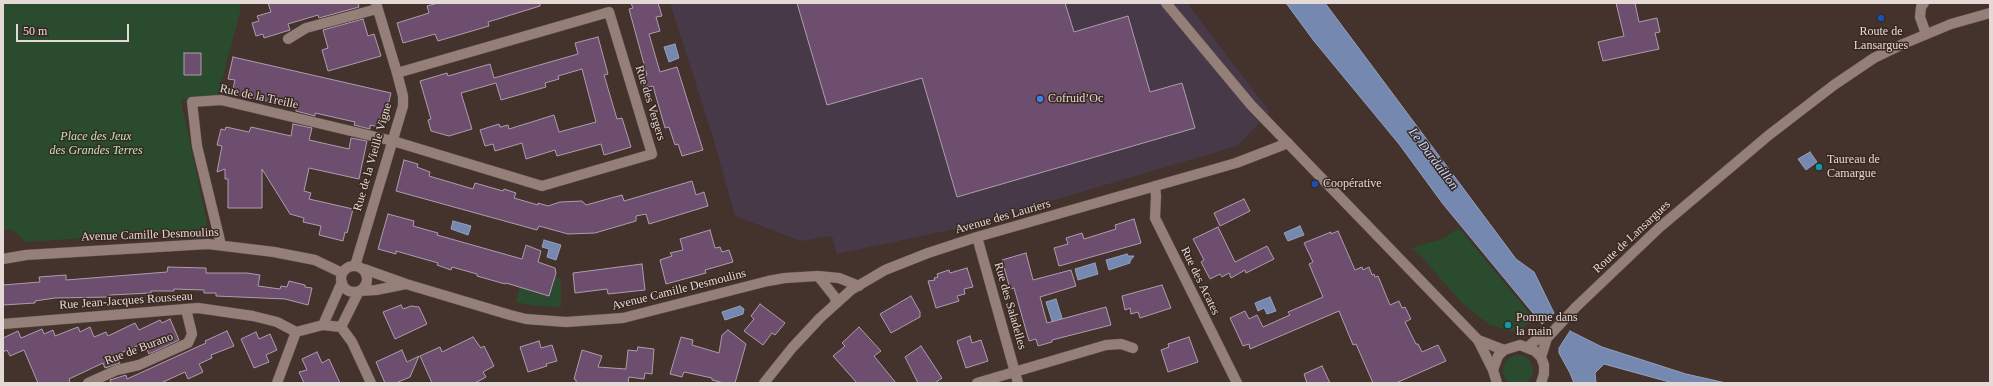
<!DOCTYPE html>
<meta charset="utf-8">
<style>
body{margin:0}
#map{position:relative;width:1993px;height:386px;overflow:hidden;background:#44322c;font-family:Georgia,serif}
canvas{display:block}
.frame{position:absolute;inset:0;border:4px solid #e4d9d5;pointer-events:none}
.scale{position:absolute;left:16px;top:24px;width:113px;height:18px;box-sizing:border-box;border:2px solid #e4d9d5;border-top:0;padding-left:5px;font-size:12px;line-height:14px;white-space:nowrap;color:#e4d9d5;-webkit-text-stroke:3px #392822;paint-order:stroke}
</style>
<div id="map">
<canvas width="1993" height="386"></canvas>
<div class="frame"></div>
<div class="scale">50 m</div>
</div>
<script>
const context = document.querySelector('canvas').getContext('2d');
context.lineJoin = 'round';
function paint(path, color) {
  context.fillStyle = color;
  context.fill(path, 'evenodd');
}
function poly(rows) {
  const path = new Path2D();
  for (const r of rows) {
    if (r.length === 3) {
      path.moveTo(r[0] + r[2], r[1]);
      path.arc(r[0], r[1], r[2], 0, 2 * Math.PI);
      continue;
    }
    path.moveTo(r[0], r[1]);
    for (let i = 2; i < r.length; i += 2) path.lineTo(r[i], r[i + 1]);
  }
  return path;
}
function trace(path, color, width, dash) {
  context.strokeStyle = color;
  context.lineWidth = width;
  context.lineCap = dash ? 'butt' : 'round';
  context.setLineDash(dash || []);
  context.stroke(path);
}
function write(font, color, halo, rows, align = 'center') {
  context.font = font + ' Georgia,serif';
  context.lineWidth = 3;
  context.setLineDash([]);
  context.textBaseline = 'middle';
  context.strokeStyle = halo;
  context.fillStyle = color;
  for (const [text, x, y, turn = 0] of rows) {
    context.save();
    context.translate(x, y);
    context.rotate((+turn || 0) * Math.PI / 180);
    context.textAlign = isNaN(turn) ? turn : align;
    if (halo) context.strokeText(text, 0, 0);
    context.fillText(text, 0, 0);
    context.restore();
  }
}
paint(poly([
 [670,3,1187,3,1270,112,1237,146,959,228,837,254,832,236,801,241,735,216,712,134]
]), '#473948');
paint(poly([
 [3,3,239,3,241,8,218,96,181,100,207,223,205,230,26,242,11,229,3,231],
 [1459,228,1535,320,1513,332,1490,325,1463,304,1419,254,1411,248,1442,239],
 [554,278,561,278,561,307,535,306,516,302,520,287,548,296],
 [1518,370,15]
]), '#2a4b2e');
const water = poly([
 [1286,3,1325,3,1516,259,1534,272,1554,313,1542,324,1443,204,1399,144,1314,41,1286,3],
 [675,44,679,58,669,62,664,47,675,44],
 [1810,152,1817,162,1806,170,1798,159,1810,152],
 [453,221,471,226,468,235,451,229,453,221],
 [1300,226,1304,235,1288,241,1284,233,1300,226],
 [544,240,561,245,556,260,547,257,549,249,542,247,544,240],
 [1127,254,1128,256,1134,256,1130,261,1130,263,1109,270,1106,260,1127,254],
 [1095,263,1098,274,1078,280,1075,269,1095,263],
 [1270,297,1276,311,1267,314,1264,308,1258,311,1255,303,1270,297],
 [1056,299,1063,321,1053,324,1046,302,1056,299],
 [740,306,744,309,743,314,725,320,722,312,740,306],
 [1570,331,1602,347,1686,374,1726,383,1673,383,1604,364,1595,373,1596,383,1574,383,1570,373,1559,353,1559,348,1570,331]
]);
paint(water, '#7588af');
trace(water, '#96a0ba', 1);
const building = poly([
 [268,3,358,3,359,7,319,18,318,15,288,24,290,30,264,38,263,34,256,36,252,23,259,21,257,16,271,12,268,3],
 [438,3,540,3,540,6,488,22,489,26,438,41,435,34,403,43,397,23,429,13,427,6,438,3],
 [631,3,658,3,662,16,656,17,660,31,649,34,660,72,677,67,703,150,682,156,678,144,675,145,669,127,665,128,653,86,644,88,641,77,647,75,629,9,633,8,631,3],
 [797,3,1065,3,1074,32,1128,16,1150,92,1182,83,1195,128,957,197,922,78,827,105,797,3],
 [1616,3,1635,3,1639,22,1657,18,1660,32,1655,33,1659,49,1603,61,1598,42,1624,36,1616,3],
 [363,19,368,36,374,34,381,56,328,71,322,50,328,48,323,30,363,19],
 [598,37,608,74,604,75,617,119,622,118,631,147,604,155,601,144,557,156,555,150,526,159,522,143,495,151,493,144,485,146,480,130,499,124,500,127,508,125,509,129,554,115,559,132,596,122,582,69,558,76,559,79,545,83,546,87,501,100,496,83,461,93,472,129,449,136,431,131,428,120,431,119,420,81,447,73,448,76,490,64,494,78,578,54,575,43,598,37],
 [184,53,201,53,201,75,184,75,184,53],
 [233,57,391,93,385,118,381,117,379,127,370,125,370,129,354,125,355,122,315,113,315,116,296,111,296,108,232,93,235,80,228,79,233,57],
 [293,124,312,128,309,140,349,149,351,138,367,141,359,179,309,168,304,191,311,193,309,199,353,209,347,233,345,232,343,241,319,235,321,226,303,222,304,218,290,214,262,169,262,208,228,208,228,179,225,179,225,169,217,172,222,146,217,145,221,129,225,130,226,127,249,132,251,127,291,136,293,124],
 [404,160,418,164,417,167,430,172,429,176,473,189,475,183,503,191,504,189,516,193,514,198,538,205,538,203,548,206,560,202,582,201,586,205,622,195,624,201,692,181,696,195,704,192,708,206,649,224,646,214,636,216,636,221,595,233,568,234,539,226,537,230,396,191,404,160],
 [1244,199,1250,211,1220,226,1214,213,1244,199],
 [388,214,414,221,413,226,438,233,437,235,522,259,526,245,541,251,538,262,555,268,556,273,549,296,506,283,505,284,477,276,477,274,452,267,451,270,437,265,438,263,396,251,396,254,378,249,388,214],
 [1134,219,1141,243,1059,266,1054,248,1068,244,1066,238,1082,233,1084,239,1116,229,1115,225,1134,219],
 [1218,227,1235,262,1267,246,1274,259,1246,273,1245,270,1231,278,1229,273,1222,277,1220,274,1210,279,1201,262,1204,260,1193,239,1218,227],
 [710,230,715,248,720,247,722,252,729,250,733,262,705,270,706,273,666,284,660,260,672,256,670,253,683,250,680,239,710,230],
 [1338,231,1355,270,1362,267,1363,270,1369,267,1372,275,1374,274,1375,277,1378,276,1390,305,1399,301,1402,308,1405,307,1411,319,1405,322,1416,344,1418,344,1422,352,1438,345,1446,361,1396,383,1373,383,1356,344,1353,345,1339,311,1250,349,1249,344,1243,346,1230,318,1245,311,1249,319,1257,315,1263,327,1290,315,1288,312,1323,297,1309,264,1313,262,1304,243,1331,232,1331,234,1338,231],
 [1026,253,1033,280,1071,270,1076,286,1040,297,1047,323,1106,307,1111,325,1052,340,1052,342,1038,346,1036,339,1029,341,1014,288,1010,289,1002,260,1026,253],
 [642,264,645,290,608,294,607,289,575,293,573,273,642,264],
 [168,267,206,268,206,273,247,273,260,275,258,286,280,289,281,286,287,287,289,281,305,285,305,287,312,288,308,305,285,299,216,296,216,293,204,293,204,290,174,289,174,291,151,291,151,293,110,295,110,297,55,298,35,301,35,303,3,305,3,285,40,282,39,277,66,275,66,280,167,272,168,267],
 [967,268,973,287,964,289,965,294,957,296,959,301,936,308,928,281,935,280,934,278,938,277,937,274,949,270,950,273,967,268],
 [1162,285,1171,308,1140,318,1138,312,1131,314,1130,308,1125,310,1122,296,1162,285],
 [911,296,920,312,920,317,891,333,880,314,911,296],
 [760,304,785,323,775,335,772,333,763,345,744,331,754,319,751,316,760,304],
 [401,305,403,309,411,306,419,307,427,324,395,339,383,312,401,305],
 [170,319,179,340,149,354,144,343,116,355,120,363,105,368,103,363,69,379,70,383,38,383,24,350,10,356,7,350,3,352,3,338,18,331,21,338,42,329,44,334,53,330,55,336,78,327,80,332,90,327,94,337,106,332,108,336,135,323,139,330,160,320,162,323,170,319],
 [859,327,881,351,874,356,896,383,857,383,833,356,845,346,842,343,859,327],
 [728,330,746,344,735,383,724,383,712,380,712,378,684,372,682,377,670,374,681,337,693,340,692,345,719,353,722,335,728,330],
 [227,331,234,346,211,355,212,358,199,364,203,372,188,379,185,372,161,383,111,383,110,380,126,375,127,379,206,343,205,341,227,331],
 [256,332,259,339,270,334,277,350,266,355,269,362,254,368,241,339,256,332],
 [970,336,972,343,981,340,988,361,966,368,957,341,970,336],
 [473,337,481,348,484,346,494,366,483,372,486,377,475,383,432,383,420,356,440,347,442,352,473,337],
 [1189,337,1198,362,1168,372,1161,350,1169,347,1168,344,1189,337],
 [539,341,541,348,552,345,557,361,546,364,547,366,528,372,520,347,539,341],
 [921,346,942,378,935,383,918,383,905,357,921,346],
 [638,347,654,349,652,374,645,373,644,379,629,377,628,383,576,383,576,380,574,379,582,350,602,356,598,367,626,369,628,350,637,351,638,347],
 [402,350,407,362,419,356,410,377,396,383,385,383,376,362,402,350],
 [317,352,322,363,329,359,340,383,304,383,299,372,307,370,302,359,317,352],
 [1322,366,1330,383,1307,383,1304,374,1322,366]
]);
paint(building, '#6d4e6e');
trace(building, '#ad9ead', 1);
const minor = poly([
 [1924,3,1921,7,1920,17,1926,34],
 [288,39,306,28,377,9],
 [1155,186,1156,196,1155,218,1237,383],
 [977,237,1018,383],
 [221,245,197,146,192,102,221,100,393,141,542,186,652,154,609,12,397,73],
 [3,259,26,255,208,244,274,252,315,260,342,273],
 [354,279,13],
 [355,266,403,106,403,96,397,73,376,3],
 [364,269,406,284,510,315,526,319,566,322,623,318,768,281,785,278,818,276,839,278,859,286],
 [818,276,834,296,837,303],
 [3,324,198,308,253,316,277,322,296,332],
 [323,325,342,282],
 [341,327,359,291,376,290,406,284],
 [341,327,352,342,371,383],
 [88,383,117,370,139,365,188,343,192,334,186,309],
 [277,383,296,332,323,325,341,327],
 [764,383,792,348,820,318,851,290,885,270,928,253,977,237,1236,163,1288,143],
 [977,383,1106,345,1121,344,1133,348]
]);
const tertiary = poly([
 [1166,3,1251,105,1478,340,1493,370],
 [1478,340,1504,350]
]);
const secondary = poly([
 [1528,347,1536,340,1547,338],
 [1541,357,1547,338,1576,307,1660,227,1769,135,1834,85,1874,58,1903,44,1951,24,1990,13],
 [1497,383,1493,370,1498,356,1504,350,1520,345,1535,351,1541,357,1544,365,1544,374,1541,383]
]);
trace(minor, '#5e4f4a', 11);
trace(tertiary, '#5e4f4a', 11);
trace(secondary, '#5e4f4a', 11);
trace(minor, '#948078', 10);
trace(tertiary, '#948078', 10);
trace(secondary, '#948078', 10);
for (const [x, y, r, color] of [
 [1881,18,4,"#1a4fb4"],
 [1040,99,4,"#3f7fe0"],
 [1819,167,4,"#0f9aa8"],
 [1315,184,4,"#1a4fb4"],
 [1508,325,4,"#0f9aa8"]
]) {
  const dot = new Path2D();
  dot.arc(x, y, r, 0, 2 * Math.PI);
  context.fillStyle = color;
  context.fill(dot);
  trace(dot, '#392822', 1.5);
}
write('12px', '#e4d9d5', '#392822', [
 ["Route de",1881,32,"center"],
 ["Lansargues",1881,46,"center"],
 ["Cofruid’Oc",1048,99],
 ["Taureau de",1827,160],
 ["Camargue",1827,174],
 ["Coopérative",1323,184],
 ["Pomme dans",1516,318],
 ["la main",1516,332]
], 'left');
write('12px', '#e4d9d5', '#392822', [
 ["Rue de la Treille",259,97,12],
 ["Rue des Vergers",650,103,73],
 ["Rue de la Vieille Vigne",373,157,-74],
 ["Avenue des Lauriers",1003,217,-16],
 ["Avenue Camille Desmoulins",150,235,-2],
 ["Route de Lansargues",1632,237,-43],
 ["Rue des Acates",1200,281,64],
 ["Avenue Camille Desmoulins",679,290,-14],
 ["Rue Jean-Jacques Rousseau",126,301,-4],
 ["Rue des Saladelles",1010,306,74],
 ["Rue de Burano",139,349,-21]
]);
write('italic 12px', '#b2ecb8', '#392822', [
 ["Place des Jeux",96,137],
 ["des Grandes Terres",96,151]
]);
write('italic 13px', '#c6d9fe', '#392822', [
 ["Le Dardaillon",1433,159,53]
]);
</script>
